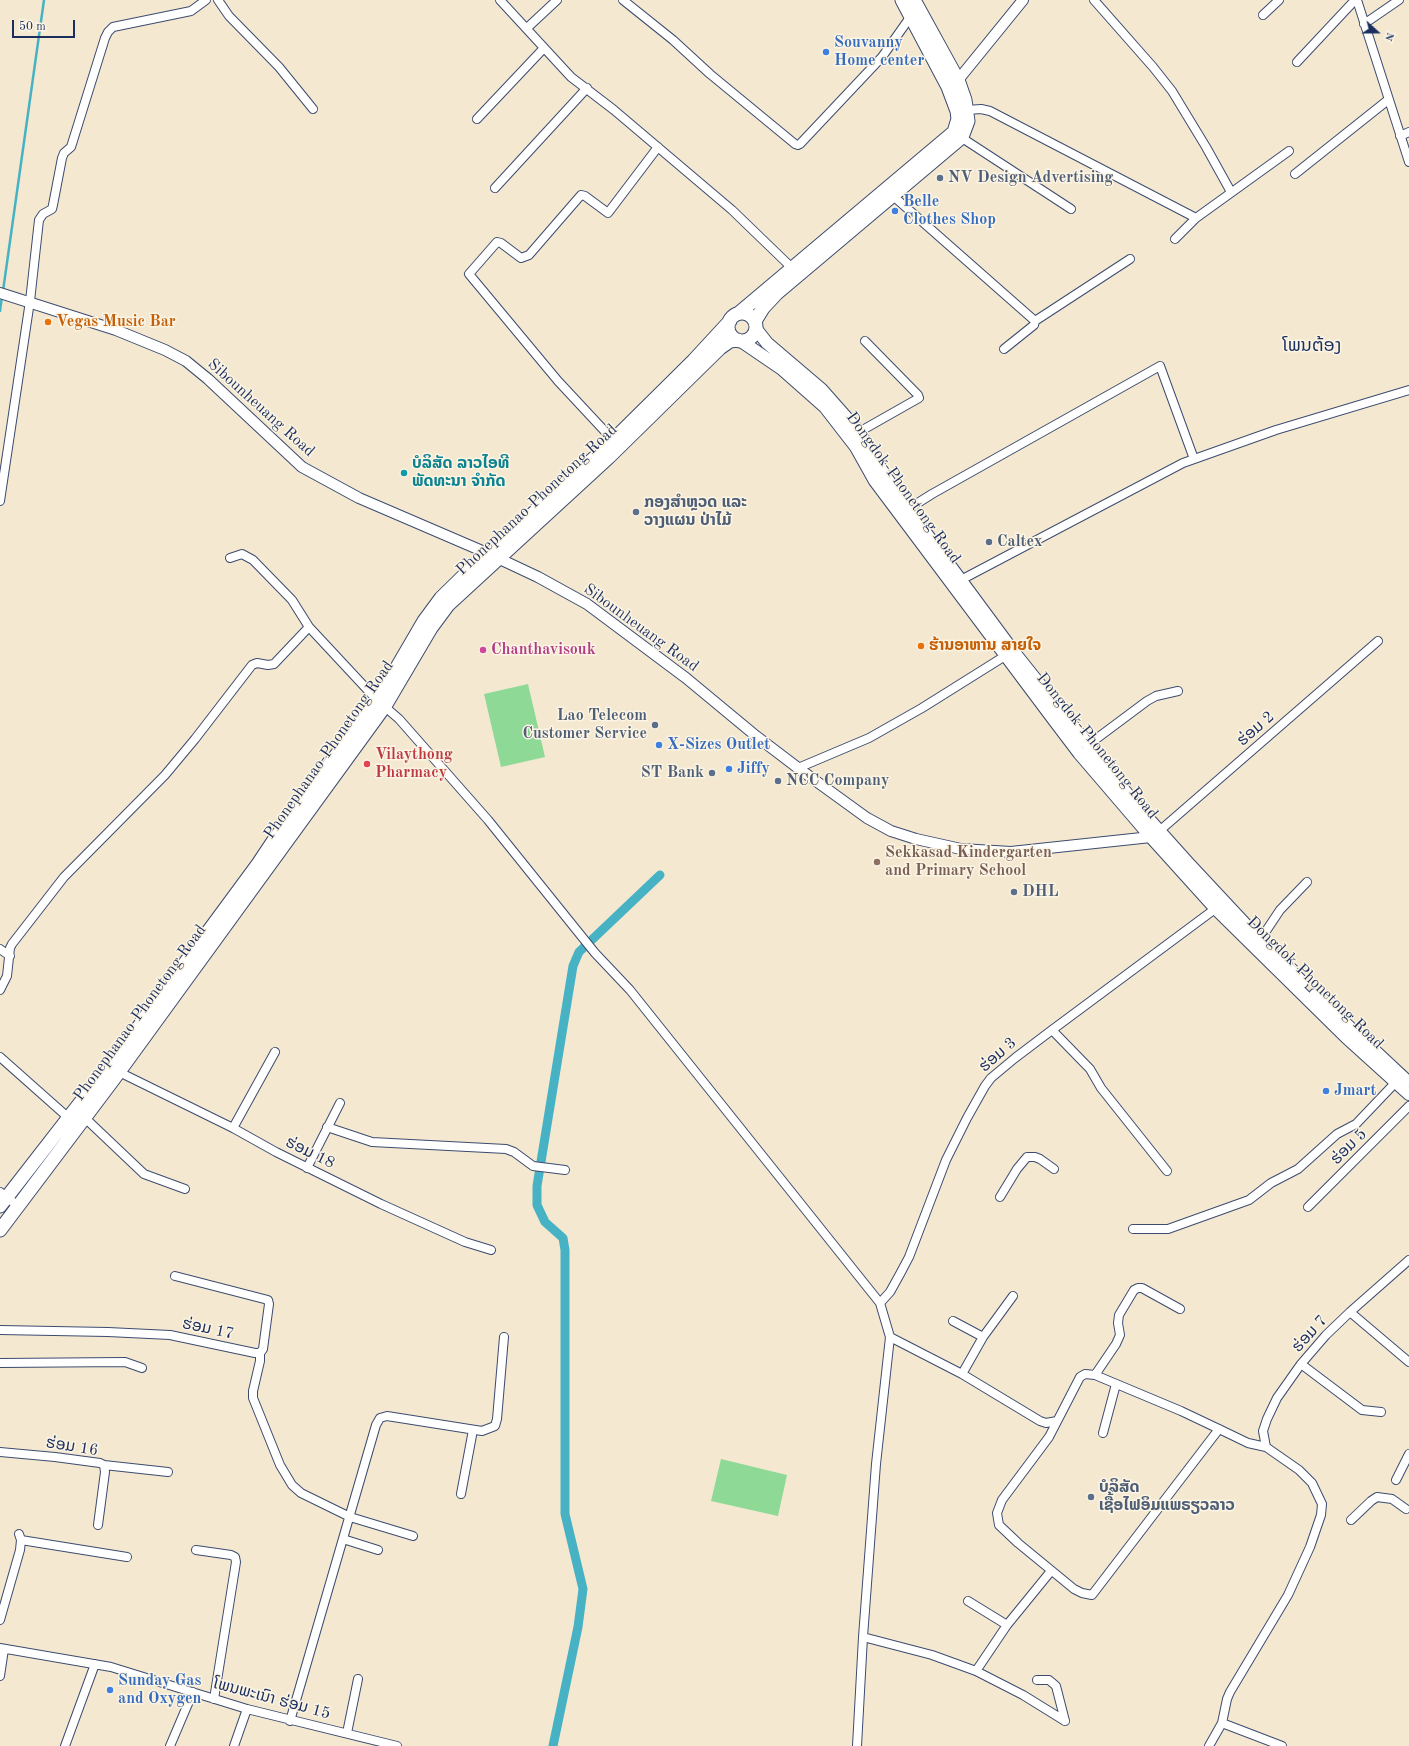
<!DOCTYPE html>
<meta charset="utf-8">
<style>
body{margin:0}
#map{position:relative;width:1409px;height:1746px;overflow:hidden;background:#f4e9d0;font-family:"Old Standard TT",serif}
canvas{display:block}
.north{position:absolute;left:1357px;top:12px;width:40px;height:40px;-webkit-text-stroke:3px #fcf5e5;paint-order:stroke;rotate:111deg;font-size:11px;font-weight:700;line-height:16px;text-align:center;color:#1b2f5e}
.north::after{content:'';display:block;margin:auto;width:14px;height:18px;background:#1b2f5e;clip-path:polygon(50% 0,100% 100%,50% 72%,0 100%)}
.scale{position:absolute;left:12px;top:20px;width:63px;height:18px;box-sizing:border-box;border:2px solid #1b2f5e;border-top:0;padding-left:5px;font-size:12px;line-height:14px;white-space:nowrap;color:#1b2f5e;-webkit-text-stroke:3px #fcf5e5;paint-order:stroke}
</style>
<div id="map">
<canvas width="1409" height="1746"></canvas>
<div class="north">N</div>
<div class="scale">50 m</div>
</div>
<script>
const context = document.querySelector('canvas').getContext('2d');
context.lineJoin = 'round';
function paint(path, color) {
  context.fillStyle = color;
  context.fill(path, 'evenodd');
}
function poly(rows) {
  const path = new Path2D();
  for (const r of rows) {
    if (r.length === 3) {
      path.moveTo(r[0] + r[2], r[1]);
      path.arc(r[0], r[1], r[2], 0, 2 * Math.PI);
      continue;
    }
    path.moveTo(r[0], r[1]);
    for (let i = 2; i < r.length; i += 2) path.lineTo(r[i], r[i + 1]);
  }
  return path;
}
function trace(path, color, width, dash) {
  context.strokeStyle = color;
  context.lineWidth = width;
  context.lineCap = dash ? 'butt' : 'round';
  context.setLineDash(dash || []);
  context.stroke(path);
}
function write(font, color, halo, rows, align = 'center') {
  context.font = font + ' "Old Standard TT","Noto Sans Lao",serif';
  context.lineWidth = 3;
  context.setLineDash([]);
  context.textBaseline = 'middle';
  context.strokeStyle = halo;
  context.fillStyle = color;
  for (const [text, x, y, turn = 0] of rows) {
    context.save();
    context.translate(x, y);
    context.rotate((+turn || 0) * Math.PI / 180);
    context.textAlign = isNaN(turn) ? turn : align;
    if (halo) context.strokeText(text, 0, 0);
    context.fillText(text, 0, 0);
    context.restore();
  }
}
paint(poly([
 [528,684,545,757,501,767,484,694],
 [721,1459,787,1475,778,1516,711,1501]
]), '#8ed996');
trace(poly([
 [3,291,44,0],
 [0,311,2,296]
]), '#48b2c5', 2.5);
trace(poly([
 [553,1746,578,1627,583,1589,565,1514,565,1250,563,1238,545,1222,537,1205,537,1186,573,966,579,952,660,875]
]), '#48b2c5', 9);
const minor = poly([
 [218,0,229,16,279,67,313,109],
 [500,0,571,77,614,110,732,210,791,267],
 [623,0,673,40,710,74,795,144,798,145,800,144,882,57,911,16],
 [1094,0,1153,67,1172,91,1206,147,1231,192],
 [1357,0,1409,162],
 [1263,15,1279,0],
 [1364,24,1399,0],
 [527,28,557,0],
 [1297,62,1355,0],
 [967,110,981,109,990,111,1196,218],
 [477,119,544,48],
 [959,136,1071,209],
 [1400,136,1409,132],
 [1295,174,1388,100],
 [495,188,587,88],
 [892,195,1035,321],
 [1175,239,1196,218,1289,151],
 [1004,349,1034,325,1035,321,1130,259],
 [859,432,919,398,918,395,865,341],
 [613,440,558,381,469,274,497,242,501,243,521,258,529,255,581,195,585,196,608,213,658,147],
 [0,501,30,301,39,220,43,214,52,209,53,205,62,158,64,153,71,147,105,38,108,32,113,27,191,11,206,0],
 [905,511,932,494,1160,366,1194,459],
 [230,558,242,554,253,560,292,600,309,627],
 [957,582,1183,463,1276,430,1409,390],
 [1088,745,1147,701,1156,696,1178,691],
 [798,768,869,738,922,708,1005,656],
 [1157,833,1378,641],
 [1260,940,1280,910,1307,882],
 [0,949,10,956],
 [0,990,7,976,10,948,12,944,64,877,165,775,195,739,252,665,257,663,268,665,274,664,309,627,377,700,399,719,488,820,595,953,630,990,880,1303,890,1337,876,1464,863,1637,857,1746],
 [1052,1030,1090,1069,1101,1088,1167,1171],
 [0,1057,71,1120],
 [119,1072,233,1128,276,1152,381,1204,465,1242,491,1250],
 [85,1118,144,1174,185,1189],
 [327,1127,372,1142,506,1149,514,1152,533,1166,565,1170],
 [233,1128,275,1052],
 [307,1168,340,1103],
 [0,1192,18,1206],
 [1000,1197,1017,1169,1027,1157,1035,1157,1040,1159,1054,1169],
 [1308,1207,1409,1106],
 [1133,1229,1168,1229,1249,1200,1271,1183,1298,1169,1337,1134,1356,1124,1396,1082],
 [880,1303,890,1292,900,1274,909,1257,946,1160,967,1118,985,1086,991,1078,1015,1058,1052,1030,1219,906],
 [1350,1312,1409,1362],
 [953,1321,983,1337],
 [0,1330,108,1332,170,1335,255,1353,260,1353,263,1349,269,1304,268,1300,175,1276],
 [890,1337,962,1374,1040,1421,1046,1423,1057,1421],
 [260,1353,260,1361,253,1391,253,1398,280,1465,292,1485,301,1493,350,1517,413,1536],
 [0,1363,125,1362,142,1368],
 [1301,1364,1362,1410,1381,1412],
 [962,1374,983,1337,1013,1296],
 [1095,1375,1116,1344,1120,1335,1118,1323,1119,1315,1134,1290,1138,1288,1142,1288,1180,1309],
 [1103,1433,1116,1384],
 [1266,1447,1263,1431,1267,1419,1277,1398,1301,1364,1326,1335,1350,1312,1409,1260],
 [0,1452,55,1457,100,1463,104,1465,105,1472,98,1525],
 [104,1465,168,1472],
 [1396,1480,1409,1454],
 [461,1494,473,1430],
 [1351,1520,1371,1501,1377,1497,1392,1499,1406,1509],
 [343,1539,378,1550],
 [21,1540,127,1557],
 [196,1550,231,1555,235,1557,236,1562,214,1699],
 [968,1601,1007,1625],
 [0,1620,20,1550,21,1540,19,1534],
 [863,1637,932,1655,976,1671,1023,1695,1065,1721],
 [0,1648,111,1667,247,1709,397,1746],
 [976,1671,1007,1625,1051,1571],
 [0,1676,4,1649],
 [1037,1680,1049,1680,1056,1686,1065,1721],
 [290,1721,376,1425,380,1418,387,1416,482,1431,495,1426,497,1419,504,1337],
 [1222,1723,1282,1746],
 [347,1733,358,1679],
 [65,1746,95,1664],
 [170,1746,193,1692],
 [234,1746,247,1709],
 [1209,1746,1222,1723,1227,1699,1230,1692,1288,1595,1310,1547,1321,1515,1322,1504,1312,1483,1299,1470,1266,1447,1248,1443,1219,1429,1181,1411,1095,1375,1085,1374,1080,1377,1049,1437,1002,1500,997,1513,999,1525,1018,1543,1074,1589,1082,1593,1092,1595,1219,1429]
]);
const tertiary = poly([
 [958,80,1023,0],
 [0,293,116,330,165,350,186,361,208,379,302,467,359,498,487,553,538,577,587,604,686,678,756,736,798,768,867,818,891,831,916,839,961,849,1011,852,1151,837]
]);
const secondary = poly([
 [756,329,767,343,821,389,859,432,885,476,908,509,1013,651,1136,805,1188,863,1260,940,1302,982],
 [741,341,782,369,825,407,856,447,875,481,1054,720,1079,753,1151,837,1216,909,1346,1037,1409,1094],
 [1315,995,1407,1081]
]);
const primary = poly([
 [739,313,954,132,958,119,957,111,948,87,902,0],
 [742,327,14],
 [755,321,763,308,777,293,962,137,968,121,965,100,958,80,914,0],
 [0,1206,115,1058,258,864,276,837,382,693,424,621,441,598,487,553,603,450,694,360,730,321],
 [0,1230,113,1080,385,706,431,628,448,605,609,457,720,348,730,341,738,340]
]);
trace(minor, '#3c4b6f', 10);
trace(tertiary, '#3c4b6f', 12);
trace(secondary, '#3c4b6f', 14);
trace(primary, '#3c4b6f', 15);
trace(minor, '#fff', 8);
trace(tertiary, '#fff', 10);
trace(secondary, '#fff', 12);
trace(primary, '#fff', 13);
for (const [x, y, r, color] of [
 [826,52,4,"#3f7fe0"],
 [940,178,4,"#5c6f8a"],
 [895,211,4,"#3f7fe0"],
 [48,322,4,"#e8710a"],
 [404,473,4,"#0f9aa8"],
 [636,512,4,"#5c6f8a"],
 [989,542,4,"#5c6f8a"],
 [921,646,4,"#e8710a"],
 [483,650,4,"#d1479c"],
 [655,725,4,"#5c6f8a"],
 [659,745,4,"#3f7fe0"],
 [367,764,4,"#e0444e"],
 [729,769,4,"#3f7fe0"],
 [712,773,4,"#5c6f8a"],
 [778,781,4,"#5c6f8a"],
 [877,862,4,"#8d6e63"],
 [1014,892,4,"#5c6f8a"],
 [1326,1091,4,"#3f7fe0"],
 [1091,1497,4,"#5c6f8a"],
 [110,1690,4,"#3f7fe0"]
]) {
  const dot = new Path2D();
  dot.arc(x, y, r, 0, 2 * Math.PI);
  context.fillStyle = color;
  context.fill(dot);
  trace(dot, '#fcf5e5', 1.5);
}
write('bold 16px', '#366cbe', '#fcf5e5', [
 ["Souvanny",834,43],
 ["Home center",834,61],
 ["Belle",903,202],
 ["Clothes Shop",903,220],
 ["X-Sizes Outlet",667,745],
 ["Jiffy",737,769],
 ["Jmart",1334,1091],
 ["Sunday Gas",118,1681],
 ["and Oxygen",118,1699]
], 'left');
write('bold 16px', '#4e5e75', '#fcf5e5', [
 ["NV Design Advertising",948,178],
 ["ກອງສໍາຫຼວດ ແລະ",644,503],
 ["ວາງແຜນ ປ່າໄມ້",644,521],
 ["Caltex",997,542],
 ["Lao Telecom",647,716,"right"],
 ["Customer Service",647,734,"right"],
 ["ST Bank",704,773,"right"],
 ["NCC Company",786,781],
 ["DHL",1022,892],
 ["ບໍລິສັດ",1099,1488],
 ["ເຊື້ອໄຟອິມແພຣຽວລາວ",1099,1506]
], 'left');
write('bold 16px', '#c56008', '#fcf5e5', [
 ["Vegas Music Bar",56,322],
 ["ຮ້ານອາຫານ ສາຍໃຈ",929,646]
], 'left');
write('16px', '#1b2f5e', '#fcf5e5', [
 ["Sibounheuang Road",261,408,42],
 ["Dongdok-Phonetong Road",903,488,54],
 ["Phonephanao-Phonetong Road",537,500,-43],
 ["Sibounheuang Road",641,628,36],
 ["ຮ່ອມ 2",1256,729,-41],
 ["Dongdok-Phonetong Road",1097,746,51],
 ["Phonephanao-Phonetong Road",329,750,-55],
 ["Dongdok-Phonetong Road",1315,983,44],
 ["Phonephanao-Phonetong Road",140,1013,-54],
 ["ຮ່ອມ 3",998,1055,-41],
 ["ຮ່ອມ 5",1349,1147,-45],
 ["ຮ່ອມ 18",310,1153,26],
 ["ຮ່ອມ 17",208,1329,12],
 ["ຮ່ອມ 7",1310,1334,-48],
 ["ຮ່ອມ 16",72,1447,9],
 ["ໂພນພະເນົາ ຮ່ອມ 15",272,1699,15]
]);
write('bold 16px', '#0d838f', '#fcf5e5', [
 ["ບໍລິສັດ ລາວໄອທີ",412,464],
 ["ພັດທະນາ ຈຳກັດ",412,482]
], 'left');
write('bold 16px', '#b23c85', '#fcf5e5', [
 ["Chanthavisouk",491,650]
], 'left');
write('bold 16px', '#be3a42', '#fcf5e5', [
 ["Vilaythong",375,755],
 ["Pharmacy",375,773]
], 'left');
write('bold 16px', '#785e54', '#fcf5e5', [
 ["Sekkasad Kindergarten",885,853],
 ["and Primary School",885,871]
], 'left');
write('18px', '#1b2f5e', '#fcf5e5', [
 ["ໂພນຕ້ອງ",1312,346]
]);
</script>
